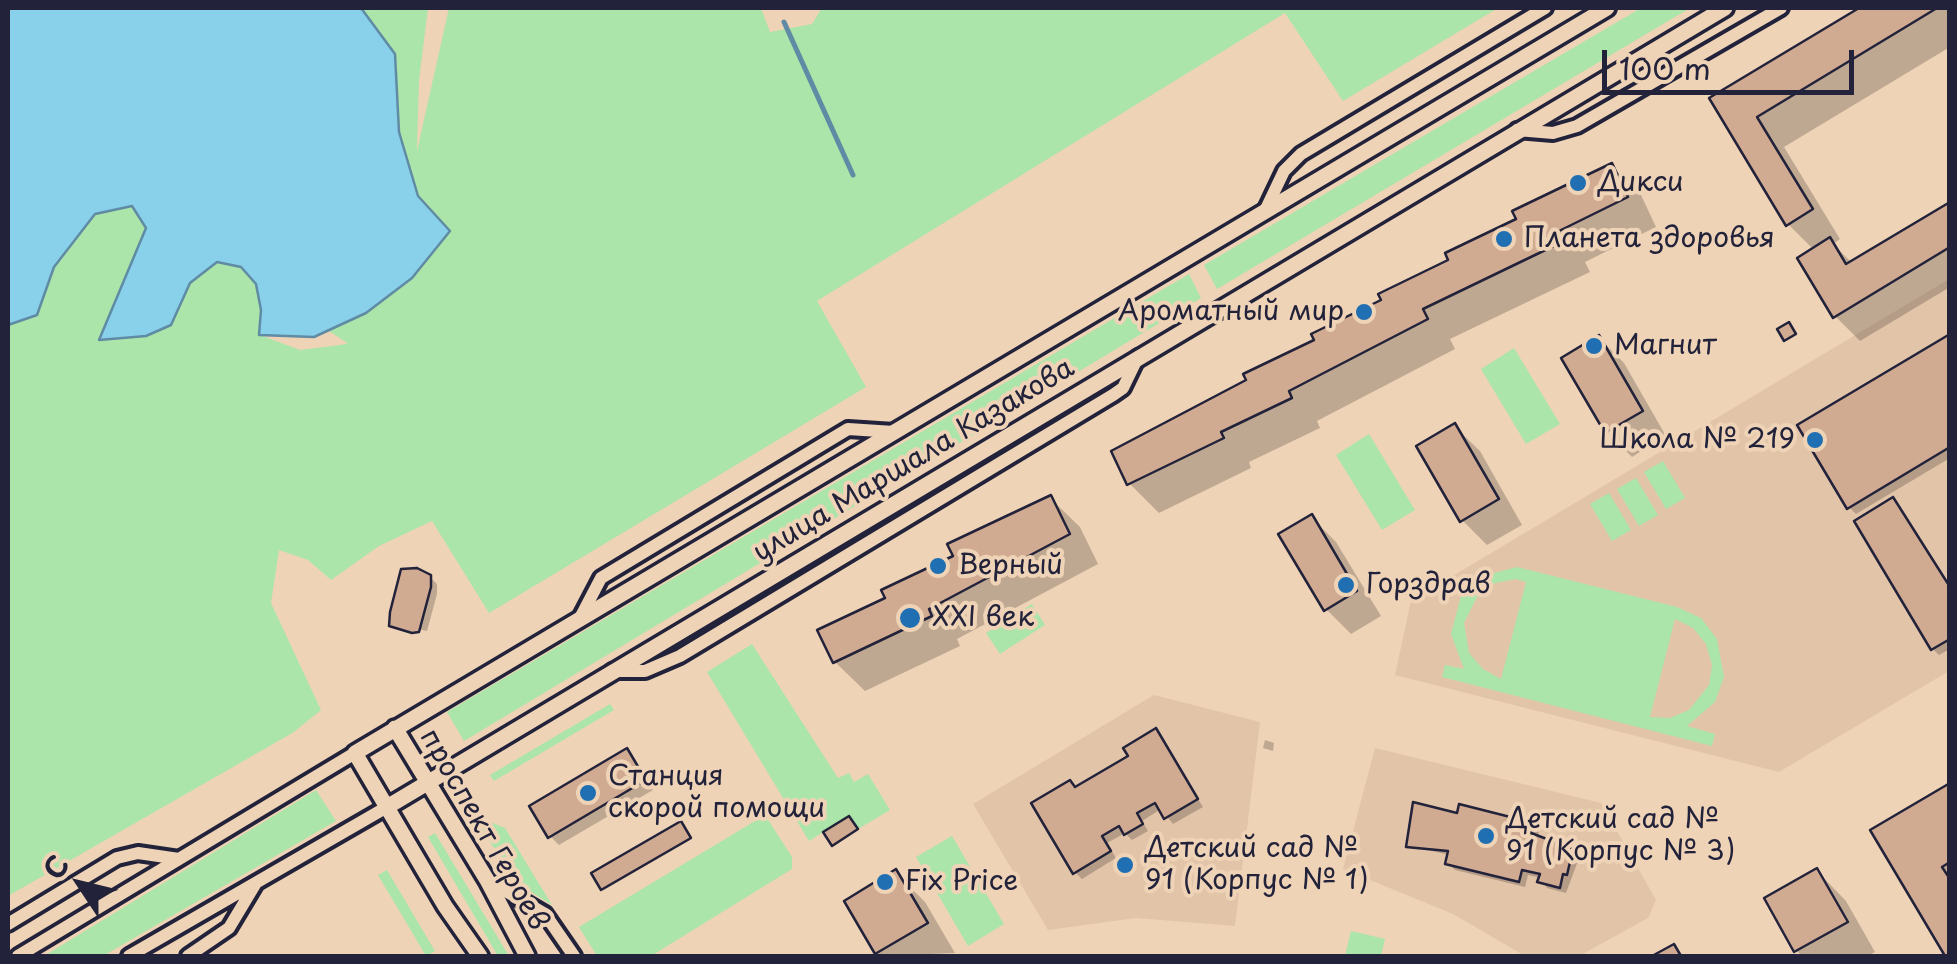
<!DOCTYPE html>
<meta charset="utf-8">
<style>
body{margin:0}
#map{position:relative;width:1957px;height:964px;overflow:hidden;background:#efd3b6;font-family:"Playpen Sans",sans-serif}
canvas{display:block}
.frame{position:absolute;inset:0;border:10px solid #22223b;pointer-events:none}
.north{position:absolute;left:30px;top:834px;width:100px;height:100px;-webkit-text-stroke:8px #efd3b6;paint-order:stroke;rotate:305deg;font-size:28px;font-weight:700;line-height:40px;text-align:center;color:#22223b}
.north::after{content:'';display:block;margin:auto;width:35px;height:45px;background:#22223b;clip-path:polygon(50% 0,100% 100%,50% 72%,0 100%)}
.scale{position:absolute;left:1602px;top:50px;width:252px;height:45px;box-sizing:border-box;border:5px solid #22223b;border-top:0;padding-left:12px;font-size:30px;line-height:35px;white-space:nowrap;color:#22223b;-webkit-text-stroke:8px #efd3b6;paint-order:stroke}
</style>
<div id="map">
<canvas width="1957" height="964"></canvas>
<div class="frame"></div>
<div class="north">С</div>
<div class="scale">100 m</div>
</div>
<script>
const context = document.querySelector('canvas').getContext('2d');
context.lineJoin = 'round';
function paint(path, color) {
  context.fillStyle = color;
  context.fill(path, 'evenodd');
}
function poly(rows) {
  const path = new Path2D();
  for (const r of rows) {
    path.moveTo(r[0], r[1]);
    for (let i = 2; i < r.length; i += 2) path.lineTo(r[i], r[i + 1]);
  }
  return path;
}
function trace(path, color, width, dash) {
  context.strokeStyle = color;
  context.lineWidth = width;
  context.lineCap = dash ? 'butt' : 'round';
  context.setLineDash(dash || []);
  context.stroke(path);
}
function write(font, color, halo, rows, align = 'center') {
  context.font = font + ' "Playpen Sans",sans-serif';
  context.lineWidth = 8;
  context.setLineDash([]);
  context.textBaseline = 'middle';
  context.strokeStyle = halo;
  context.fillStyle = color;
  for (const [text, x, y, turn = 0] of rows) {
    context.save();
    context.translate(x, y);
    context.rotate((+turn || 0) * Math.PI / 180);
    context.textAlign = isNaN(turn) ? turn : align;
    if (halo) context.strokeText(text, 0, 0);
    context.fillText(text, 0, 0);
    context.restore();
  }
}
paint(poly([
 [1949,279,1949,671,1779,772,1395,675,1411,601],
 [1154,695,1260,722,1235,926,1136,918,1048,930,973,804],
 [1375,748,1601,803,1656,900,1648,918,1579,956,1525,956,1453,914,1343,869]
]), '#e2c4a9');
paint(poly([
 [272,8,428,8,419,80,417,151,449,8,761,8,770,32,812,24,822,8,1498,8,1343,101,1285,13,817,301,866,387,489,613,432,521,379,546,331,580,308,560,279,550,271,603,321,710,294,732,8,896,8,66],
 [147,228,217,262,190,283,171,325,100,340],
 [255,281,347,343,347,344,300,350,260,335,261,310],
 [1641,8,1690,8,1217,289,1204,265],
 [1189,274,1201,298,464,741,447,712],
 [1514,348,1560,424,1526,444,1481,369],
 [1369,434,1415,510,1382,530,1336,455],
 [1663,461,1685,498,1666,509,1644,472],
 [1636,478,1658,515,1639,526,1617,489],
 [1609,493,1631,530,1612,541,1590,504],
 [1517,567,1677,607,1701,618,1717,639,1724,677,1715,702,1687,726,1715,734,1712,746,1442,677,1445,665,1464,669,1451,634,1461,596,1479,577],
 [1516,579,1526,582,1501,679,1483,669,1469,653,1464,623,1478,595,1495,583],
 [1675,619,1693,628,1706,644,1712,665,1709,685,1689,710,1670,718,1650,717],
 [1032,604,1045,625,1000,654,986,633],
 [752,644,838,778,849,773,854,782,868,774,890,810,858,829,848,816,809,841,707,672],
 [610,704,614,710,494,781,490,775],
 [316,790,336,821,103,956,44,956],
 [765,815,792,857,792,869,651,956,597,956,579,927],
 [481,818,505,828,552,905,515,882,477,820],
 [435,833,509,956,498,956,428,837],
 [952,836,1004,924,968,946,916,857],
 [387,870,435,951,426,956,378,875],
 [1351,931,1385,939,1381,956,1345,956]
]), '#abe5a9');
const water = poly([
 [8,8,361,8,395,54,399,132,418,196,450,231,412,278,366,313,314,337,259,335,261,310,256,284,241,267,217,262,190,283,171,325,146,336,99,340,146,228,132,206,95,214,54,267,37,315,8,325,8,8]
]);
paint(water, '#89d1ea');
trace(water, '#608ba4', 2.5);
paint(poly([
 [1863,8,1950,8,1950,47,1784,147,1840,239,1833,244,1852,263,1950,205,1950,287,1860,341,1835,316,1814,250,1788,224,1712,99],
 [1611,166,1641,195,1656,227,1585,262,1590,272,1450,339,1455,349,1317,421,1320,428,1249,462,1251,468,1159,513,1129,483,1317,341,1314,335,1451,261],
 [1950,337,1950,458,1856,514,1849,507],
 [1599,338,1624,363,1666,436,1632,457,1607,432],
 [1455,427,1480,451,1522,525,1487,545,1462,520],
 [1050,498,1080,527,1098,564,957,639,960,646,865,691,835,662,888,599],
 [1893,501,1950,590,1950,649,1939,655,1933,649],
 [1311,517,1336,542,1381,616,1351,634,1326,609],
 [430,577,437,584,437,594,427,631,395,625,395,628,392,625],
 [1156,731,1203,807,1173,824,1161,809,1142,821,1148,831,1132,840,1125,833,1107,843,1116,858,1082,879,1075,872,1076,789,1131,757],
 [1265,740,1274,743,1273,751,1263,748],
 [627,751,653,790,559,845,550,836],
 [1950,785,1950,956,1948,956,1873,831],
 [1459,816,1532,825,1539,832,1537,838,1572,851,1579,858,1566,893,1547,888,1541,878,1528,875,1525,887,1455,870,1448,863,1450,855,1409,846],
 [682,825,690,840,604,890,595,874],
 [1817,871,1846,901,1875,952,1867,956,1802,956,1796,950],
 [896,873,925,902,955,953,881,956,877,952]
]), '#0003');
trace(poly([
 [784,22,853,175]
]), '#608ba4', 5);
const building = poly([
 [1859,8,1937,8,1757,117,1813,209,1786,226,1709,98,1859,8],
 [1612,163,1628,197,1557,232,1562,242,1423,309,1428,319,1289,391,1292,398,1221,432,1224,438,1127,485,1111,451,1246,380,1243,374,1314,340,1311,334,1381,300,1378,294,1448,260,1445,253,1516,219,1512,211,1612,163],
 [1950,202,1950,247,1833,318,1797,258,1830,237,1846,264,1950,202],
 [1789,322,1796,334,1784,341,1777,329,1789,322],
 [1950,334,1950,447,1847,509,1797,425,1950,334],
 [1599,335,1643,411,1605,433,1561,358,1599,335],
 [1455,423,1499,499,1460,522,1416,446,1455,423],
 [1051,495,1070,534,929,609,932,616,833,663,817,630,885,598,881,590,953,556,947,544,1051,495],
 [1893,497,1950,587,1950,639,1931,650,1854,521,1893,497],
 [1312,514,1357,591,1324,611,1278,534,1312,514],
 [417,568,431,575,431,587,419,632,412,633,389,626,390,612,401,569,417,568],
 [1156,728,1198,799,1164,819,1155,803,1137,813,1143,824,1124,835,1119,826,1102,836,1111,851,1073,874,1031,803,1070,780,1075,787,1128,756,1123,748,1156,728],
 [627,748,646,780,548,838,529,806,627,748],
 [1950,783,1950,862,1942,867,1950,879,1950,956,1945,956,1870,830,1950,783],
 [1413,802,1457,813,1459,804,1534,823,1531,833,1573,849,1567,875,1563,874,1560,888,1537,882,1540,874,1522,870,1519,882,1445,864,1448,851,1406,847,1413,802],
 [849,816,858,829,832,846,823,832,849,816],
 [681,821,691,838,601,890,591,873,681,821],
 [1817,868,1848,922,1794,952,1764,898,1817,868],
 [896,869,928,923,875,954,844,901,896,869],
 [1674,944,1681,956,1652,956,1674,944]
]);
paint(building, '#d1ab91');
trace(building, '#22223b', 2.5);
const minor = poly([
 [1517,130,1553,133,1577,126,1781,8],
 [1264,213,1284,171,1301,154,1545,8],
 [579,620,601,578,848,429,894,432],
 [612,671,645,671,680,656,1113,395,1123,388,1138,357],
 [487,880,545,914,574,956],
 [8,924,117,858,138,853,179,859],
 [18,956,355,753],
 [129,956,387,807],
 [188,956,229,928,256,883]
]);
const tertiary = poly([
 [395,728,487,880,527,956],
 [387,807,1725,8],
 [480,956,445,906,355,753,1607,8]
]);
trace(minor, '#22223b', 20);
trace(tertiary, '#22223b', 22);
trace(minor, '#efd3b6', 12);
trace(tertiary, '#efd3b6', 15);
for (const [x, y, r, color] of [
 [1578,183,10,"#1f6fb2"],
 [1504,239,10,"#1f6fb2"],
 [1364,312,10,"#1f6fb2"],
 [1594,346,10,"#1f6fb2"],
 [1815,440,10,"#1f6fb2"],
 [938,566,10,"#1f6fb2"],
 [1346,585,10,"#1f6fb2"],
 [910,618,12,"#1f6fb2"],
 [588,793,10,"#1f6fb2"],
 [1486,836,10,"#1f6fb2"],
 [1125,865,10,"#1f6fb2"],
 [885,882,10,"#1f6fb2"]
]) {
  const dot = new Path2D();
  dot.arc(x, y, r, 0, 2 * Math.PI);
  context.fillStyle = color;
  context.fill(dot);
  trace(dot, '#efd3b6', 4);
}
write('28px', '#22223b', '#efd3b6', [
 ["Дикси",1598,183],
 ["Планета здоровья",1524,239],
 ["Ароматный мир",1344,312,"right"],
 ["Магнит",1614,346],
 ["Школа № 219",1795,440,"right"],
 ["Верный",958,566],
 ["Горздрав",1366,585],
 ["XXI век",932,618],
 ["Станция",608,777],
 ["скорой помощи",608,809],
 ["Детский сад №",1506,820],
 ["91 (Корпус № 3)",1506,852],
 ["Детский сад №",1145,849],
 ["91 (Корпус № 1)",1145,881],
 ["Fix Price",905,882]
], 'left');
write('28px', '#22223b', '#efd3b6', [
 ["улица Маршала Казакова",914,461,-31],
 ["проспект Героев",483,830,60]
]);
</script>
